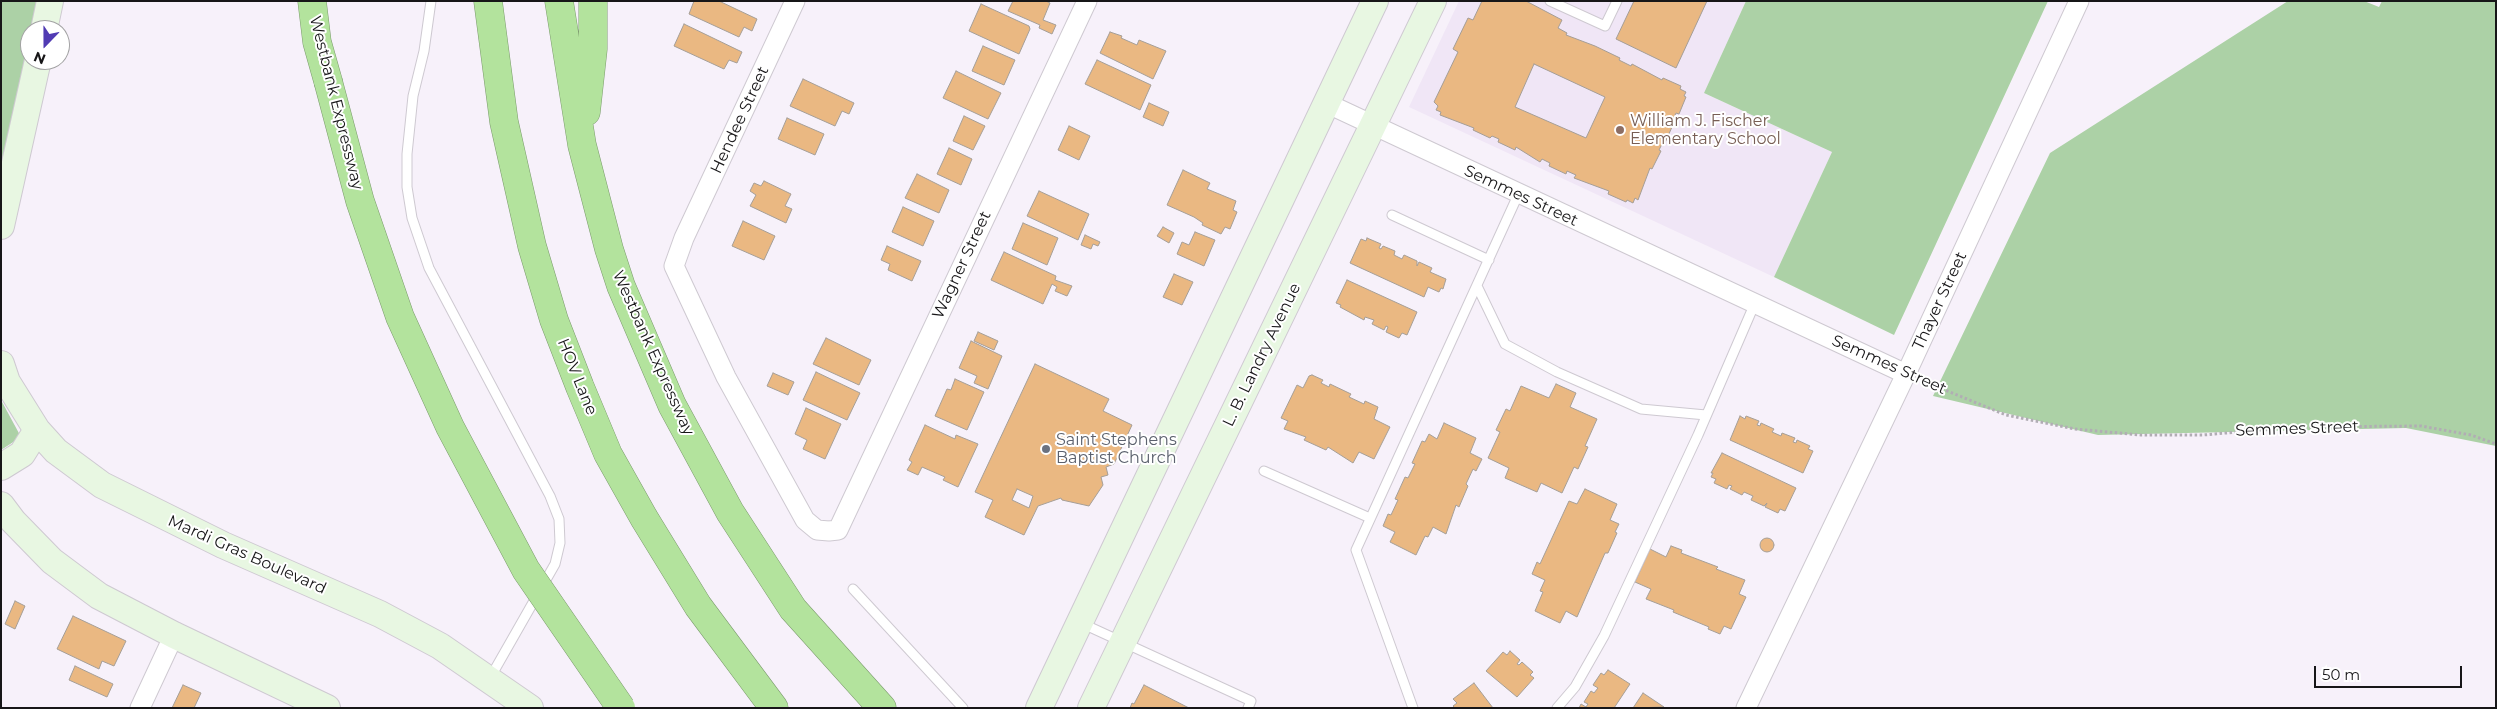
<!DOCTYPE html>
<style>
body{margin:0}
#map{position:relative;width:2497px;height:709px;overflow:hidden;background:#f7f1fa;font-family:Montserrat,sans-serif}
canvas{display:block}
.frame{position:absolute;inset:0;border:2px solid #171618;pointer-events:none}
.north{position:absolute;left:20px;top:20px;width:50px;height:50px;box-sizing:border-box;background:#fff;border:1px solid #a2a2a3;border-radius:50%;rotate:202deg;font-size:14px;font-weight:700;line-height:20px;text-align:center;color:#171618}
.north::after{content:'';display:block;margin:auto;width:18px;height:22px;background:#513bb3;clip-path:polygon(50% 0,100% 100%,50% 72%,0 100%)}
.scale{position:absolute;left:2314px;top:666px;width:148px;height:22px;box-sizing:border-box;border:2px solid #171618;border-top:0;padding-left:6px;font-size:15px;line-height:18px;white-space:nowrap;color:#171618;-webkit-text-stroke:4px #fff;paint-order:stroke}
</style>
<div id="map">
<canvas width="2497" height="709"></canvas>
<div class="frame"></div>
<div class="north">N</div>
<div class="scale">50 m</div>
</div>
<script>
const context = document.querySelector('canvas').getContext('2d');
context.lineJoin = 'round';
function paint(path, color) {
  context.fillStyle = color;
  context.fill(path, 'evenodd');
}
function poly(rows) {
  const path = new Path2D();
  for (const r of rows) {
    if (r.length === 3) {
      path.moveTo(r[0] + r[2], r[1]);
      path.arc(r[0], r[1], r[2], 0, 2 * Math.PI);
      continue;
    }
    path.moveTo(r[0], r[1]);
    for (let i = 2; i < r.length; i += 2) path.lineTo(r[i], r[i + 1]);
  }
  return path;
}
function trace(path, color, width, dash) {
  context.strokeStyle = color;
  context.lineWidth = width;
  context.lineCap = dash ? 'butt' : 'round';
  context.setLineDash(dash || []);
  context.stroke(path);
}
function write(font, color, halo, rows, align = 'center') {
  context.font = font + ' Montserrat,sans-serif';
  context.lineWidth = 4;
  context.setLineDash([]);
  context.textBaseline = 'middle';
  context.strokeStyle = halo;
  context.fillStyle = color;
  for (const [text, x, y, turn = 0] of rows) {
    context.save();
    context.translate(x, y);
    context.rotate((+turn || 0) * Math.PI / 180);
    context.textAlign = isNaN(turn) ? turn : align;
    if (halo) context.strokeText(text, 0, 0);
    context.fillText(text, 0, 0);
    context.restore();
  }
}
paint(poly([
 [1459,1,1746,1,1704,93,1832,152,1774,277,1409,107]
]), '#f0e6f6');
paint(poly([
 [1,1,38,1,32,30,30,30,30,40,1,173],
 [1746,1,2048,1,1894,335,1774,277,1832,152,1704,93],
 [2288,1,2364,1,2379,7,2382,1,2496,1,2496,446,2406,428,2098,435,1933,396,2050,153],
 [1,400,21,437,1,450]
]), '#acd1a6');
const building = poly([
 [694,1,719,1,757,19,752,31,744,27,739,37,689,14,694,1],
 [1013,1,1046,1,1050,3,1043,20,1056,25,1052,34,1039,28,1040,25,1008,11,1013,1],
 [1482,1,1526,1,1562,20,1558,28,1567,33,1566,35,1595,46,1620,58,1619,60,1631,66,1632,64,1662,80,1663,78,1681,86,1680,89,1686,92,1684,96,1686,97,1679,114,1676,113,1670,126,1672,127,1664,145,1662,144,1659,150,1661,151,1652,169,1650,168,1638,200,1635,198,1633,203,1627,200,1626,202,1608,194,1609,191,1574,178,1576,175,1567,171,1566,174,1549,166,1550,163,1542,159,1540,162,1516,147,1515,150,1498,142,1499,139,1492,136,1490,138,1473,130,1474,128,1440,115,1441,112,1436,110,1438,106,1434,102,1458,52,1453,49,1468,18,1473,20,1482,1],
 [1534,64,1605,97,1586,138,1515,107,1534,64],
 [1634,1,1707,1,1676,68,1616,39,1634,1],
 [981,4,1029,26,1030,29,1019,54,969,31,981,4],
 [684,24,742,52,737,63,729,60,724,69,674,46,684,24],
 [1110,32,1122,36,1121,38,1137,45,1139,40,1166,51,1153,79,1100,53,1110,32],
 [983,46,1015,60,1004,85,972,71,983,46],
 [1097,60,1151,85,1140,110,1085,84,1097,60],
 [956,71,1001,93,988,119,943,98,956,71],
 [803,79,854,103,849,114,842,111,835,126,790,106,803,79],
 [1149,103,1169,112,1163,126,1143,117,1149,103],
 [964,116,985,126,973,150,953,141,964,116],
 [787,118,824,134,815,155,778,139,787,118],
 [1069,126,1090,136,1079,160,1058,150,1069,126],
 [949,148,972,159,961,185,937,174,949,148],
 [1183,170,1210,183,1207,189,1236,201,1233,210,1237,212,1230,229,1225,227,1221,234,1202,225,1203,223,1194,217,1167,205,1183,170],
 [917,174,949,190,939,213,905,198,917,174],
 [764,181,791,194,785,206,792,209,786,223,750,206,756,195,750,191,754,183,761,186,764,181],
 [1039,191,1089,214,1078,240,1027,216,1039,191],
 [903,207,934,221,923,246,892,232,903,207],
 [743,221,775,236,764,260,732,246,743,221],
 [1023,223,1058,238,1047,265,1012,249,1023,223],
 [1163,227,1174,233,1169,243,1157,236,1163,227],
 [1195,232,1215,240,1204,266,1177,254,1182,242,1189,245,1195,232],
 [1085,235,1100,242,1098,246,1093,244,1091,249,1081,245,1085,235],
 [1367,238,1381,244,1379,248,1381,249,1383,246,1395,251,1394,255,1402,259,1404,255,1417,261,1417,266,1419,262,1432,268,1430,272,1446,279,1443,289,1441,288,1439,292,1428,287,1424,297,1350,263,1361,239,1366,241,1367,238],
 [887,246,921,261,912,281,888,270,890,264,881,260,887,246],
 [1004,252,1056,276,1055,280,1072,286,1067,296,1055,291,1057,287,1052,284,1043,304,991,280,1004,252],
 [1174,274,1193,282,1182,305,1163,297,1174,274],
 [1347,280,1417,312,1407,335,1402,333,1399,338,1386,332,1388,327,1386,326,1384,330,1372,324,1374,320,1365,317,1364,320,1340,307,1341,305,1336,303,1347,280],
 [978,332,998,341,994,350,974,341,978,332],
 [826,338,871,360,859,385,813,364,826,338],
 [971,341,1002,356,988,389,974,383,977,376,959,368,971,341],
 [1035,364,1109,399,1103,411,1132,425,1114,464,1106,467,1108,475,1101,477,1103,485,1089,506,1062,500,1061,498,1038,506,1024,535,985,517,993,500,975,492,1035,364],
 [1017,489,1033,496,1029,508,1012,500,1017,489],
 [816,372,860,393,847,420,803,400,816,372],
 [773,373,794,382,788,395,767,386,773,373],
 [1312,375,1323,380,1321,383,1329,387,1330,384,1351,394,1349,397,1364,404,1365,401,1378,407,1374,419,1390,427,1374,459,1359,452,1353,463,1328,447,1326,450,1304,440,1306,437,1284,429,1288,421,1281,418,1297,385,1303,388,1309,376,1312,375],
 [955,379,984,392,967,430,935,416,947,389,951,390,955,379],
 [1556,384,1576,393,1570,407,1597,419,1585,446,1588,447,1578,469,1574,467,1562,493,1541,483,1537,492,1505,478,1509,468,1488,458,1500,432,1496,430,1506,409,1510,411,1521,386,1549,398,1556,384],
 [806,408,841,424,825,459,803,449,807,440,795,434,806,408],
 [1740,416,1745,419,1746,416,1759,421,1757,425,1760,426,1761,423,1774,429,1772,432,1781,436,1782,433,1795,438,1793,442,1796,443,1797,440,1810,446,1808,449,1813,451,1803,473,1730,440,1740,416],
 [1444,423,1476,438,1470,453,1482,459,1476,471,1473,469,1466,484,1468,486,1459,507,1456,505,1446,534,1433,527,1428,537,1425,536,1416,555,1390,542,1395,532,1383,526,1388,514,1391,515,1398,500,1395,499,1405,477,1408,478,1415,464,1412,463,1422,441,1425,442,1429,434,1437,439,1444,423],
 [925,425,955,439,956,435,978,444,958,487,943,480,945,477,922,467,918,475,907,470,912,462,909,460,925,425],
 [1722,453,1796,488,1785,511,1780,509,1778,513,1765,507,1767,503,1764,506,1751,500,1753,496,1744,492,1742,495,1730,489,1732,486,1729,485,1727,489,1714,483,1716,479,1711,477,1713,473,1711,473,1722,453],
 [1585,489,1617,504,1610,520,1619,524,1615,532,1617,533,1608,553,1605,553,1577,617,1566,611,1560,623,1535,611,1543,592,1540,591,1545,580,1532,574,1537,562,1540,564,1569,501,1577,504,1585,489],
 [1767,545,7],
 [1671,546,1682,550,1681,553,1718,567,1716,569,1745,580,1739,594,1746,597,1731,629,1724,626,1720,634,1708,629,1709,627,1673,612,1674,610,1646,599,1651,589,1635,582,1650,549,1666,557,1671,546],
 [15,601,25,606,15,629,5,624,15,601],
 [73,616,126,641,114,666,102,661,99,669,57,649,73,616],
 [1510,651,1520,660,1517,664,1519,665,1522,662,1533,672,1530,675,1534,678,1517,697,1486,671,1503,652,1507,655,1510,651],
 [75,666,113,684,107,697,69,680,75,666],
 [1608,670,1630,684,1614,708,1579,708,1581,704,1586,707,1588,704,1584,702,1591,691,1594,693,1598,688,1593,685,1601,673,1604,675,1608,670],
 [1474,683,1493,708,1455,708,1453,706,1457,703,1453,699,1474,683],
 [183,685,201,693,194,708,172,708,183,685],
 [1144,685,1189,708,1130,708,1132,703,1134,704,1144,685],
 [1643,693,1664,707,1633,708,1643,693]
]);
paint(building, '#eab882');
trace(building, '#a59e97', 1);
const lane = poly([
 [431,1,424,51,413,96,407,154,407,187,412,218,429,268,550,496,559,519,560,543,555,564,490,678],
 [1550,1,1605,26,1617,1],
 [1392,215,1489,260],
 [1477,286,1505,344,1557,372,1641,409,1706,415],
 [1264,471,1370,518],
 [853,589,963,708],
 [1081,623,1251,701,1248,708],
 [1413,708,1356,550,1518,195],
 [1557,708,1575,687,1604,636,1698,435,1755,303]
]);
const street = poly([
 [795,1,684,238,674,266,726,377,805,520,817,530,829,531,838,530,1087,1],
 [1326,103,1906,374],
 [140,708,174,635],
 [1746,708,1906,374,2079,1]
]);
const secondary = poly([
 [44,30,50,1],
 [1,226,38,60],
 [1,364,7,382,37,430,56,451,102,485,223,545,380,614,440,646,530,708],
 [1,467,22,454,37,430],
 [1,505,13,521,52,561,99,596,174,635,327,708],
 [1039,708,1375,1],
 [1091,708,1433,1]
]);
const highway = poly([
 [312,1,317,42,328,81],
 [488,1,504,122,532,246,554,320,580,387,608,454,644,518,698,606,774,708],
 [559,1,582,145,609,249,621,286,672,405,730,512,793,609,882,708],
 [586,112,593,49,593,1]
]);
trace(lane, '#cec9d1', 11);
trace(street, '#cec9d1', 21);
trace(secondary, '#cec9d1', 28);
trace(highway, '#7c9b6e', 29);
trace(poly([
 [1923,381,2006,415,2075,429,2141,435,2203,435,2295,427,2421,426,2471,435,2496,444]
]), '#b1adb4', 3, [2.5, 2.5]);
trace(lane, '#fff', 9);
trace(street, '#fff', 19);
trace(secondary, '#e8f7e2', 26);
trace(highway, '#b3e39d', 28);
const highwayBridge = poly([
 [328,81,360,201,400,317,450,427,526,570,621,708]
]);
trace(highwayBridge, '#7c9b6e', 29, []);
trace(highwayBridge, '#b3e39d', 28);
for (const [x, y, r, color] of [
 [1620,130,5,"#8d6e63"],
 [1046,449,5,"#6b7280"]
]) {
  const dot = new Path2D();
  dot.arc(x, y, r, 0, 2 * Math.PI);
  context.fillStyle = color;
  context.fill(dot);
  trace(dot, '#fff', 2);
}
write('16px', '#171618', '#fff', [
 ["Westbank Expressway",336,103,76],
 ["Hendee Street",740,120,-65],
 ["Semmes Street",1521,196,25],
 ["Wagner Street",962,265,-65],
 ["Thayer Street",1940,301,-65],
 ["Westbank Expressway",653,353,66],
 ["L. B. Landry Avenue",1262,355,-64],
 ["Semmes Street",1889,365,24],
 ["HOV Lane",577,377,68],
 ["Semmes Street",2297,429,-2],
 ["Mardi Gras Boulevard",247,555,24]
]);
write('16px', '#785e54', '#fff', [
 ["William J. Fischer",1630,121],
 ["Elementary School",1630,139]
], 'left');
write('16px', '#5b616d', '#fff', [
 ["Saint Stephens",1056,440],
 ["Baptist Church",1056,458]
], 'left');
</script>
